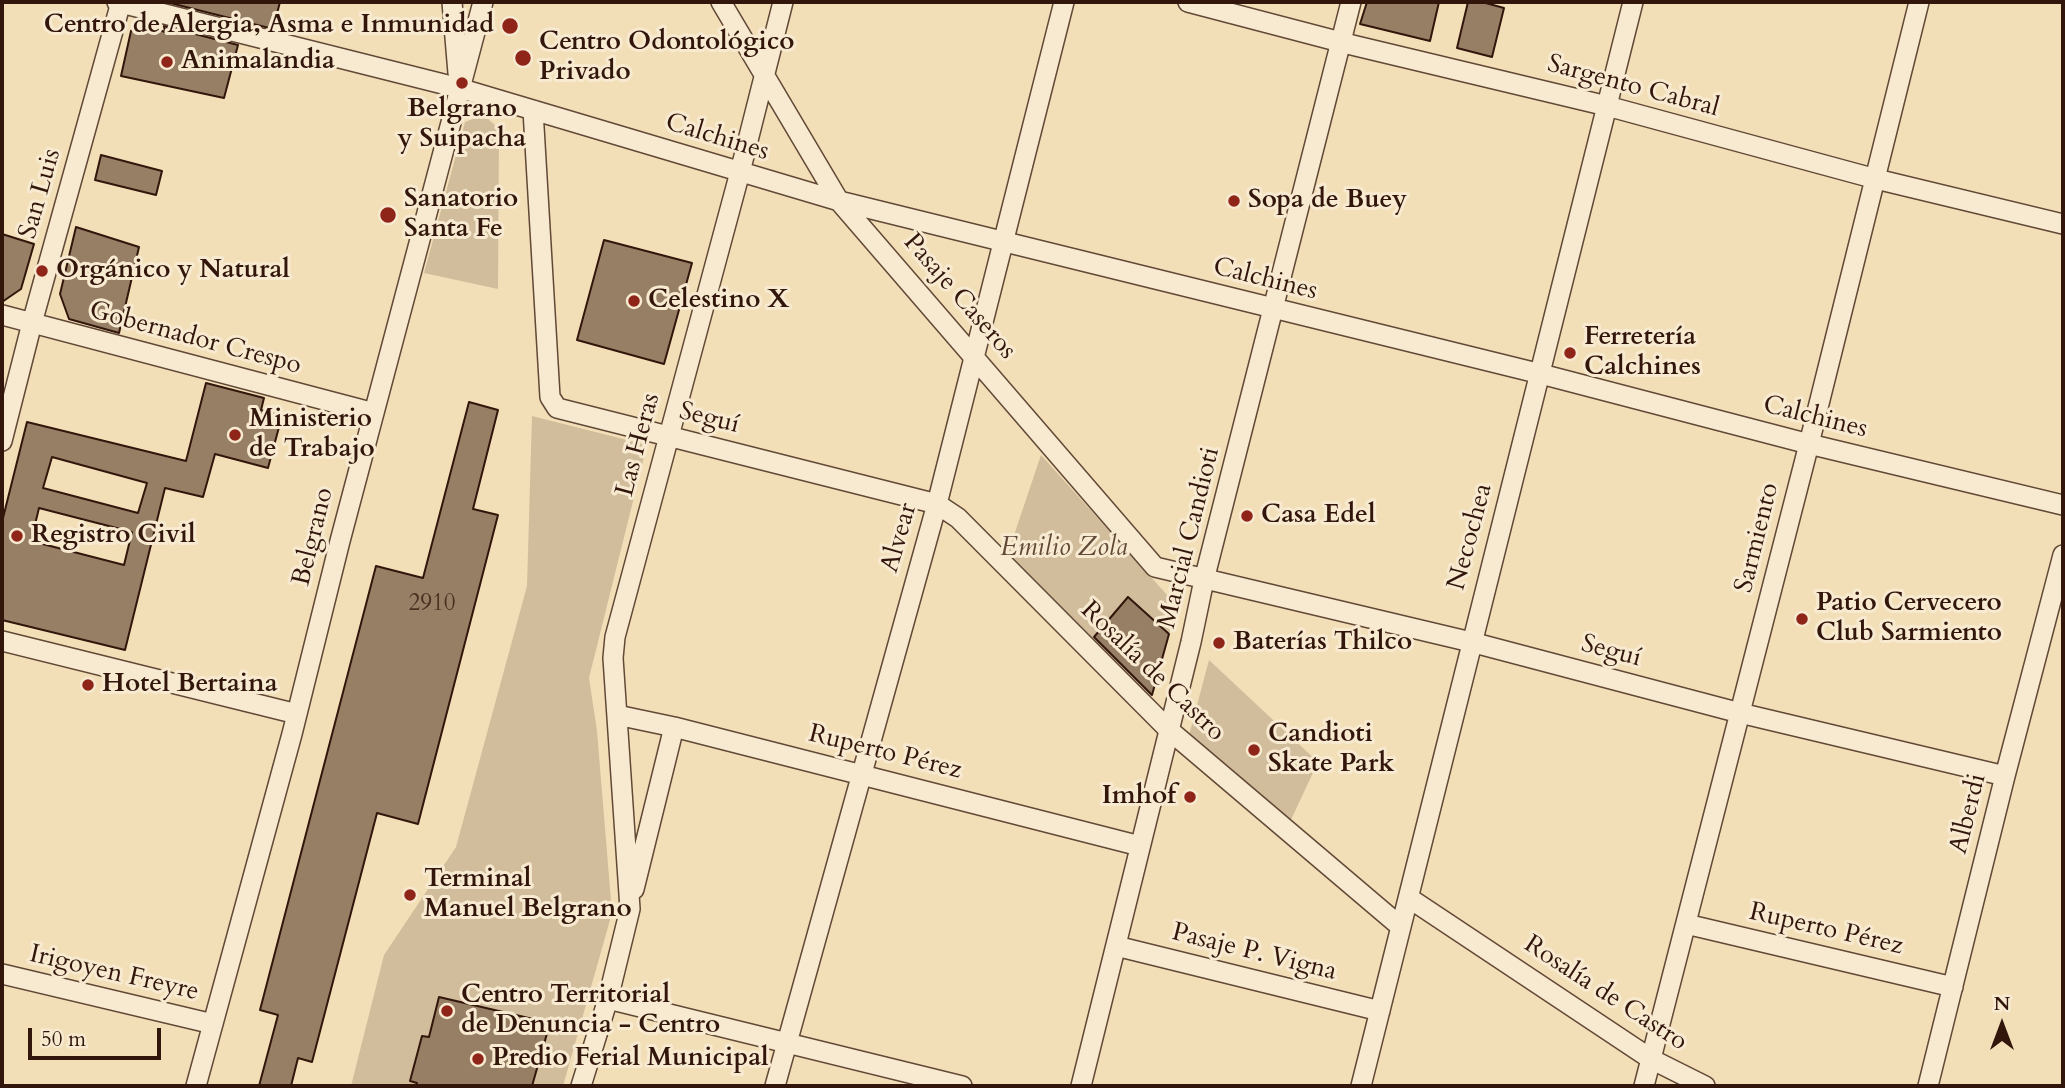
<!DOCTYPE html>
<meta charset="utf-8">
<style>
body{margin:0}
#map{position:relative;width:2065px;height:1088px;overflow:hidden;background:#f2dfb8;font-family:Cardo,serif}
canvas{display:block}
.frame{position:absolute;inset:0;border:4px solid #32160b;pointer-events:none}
.north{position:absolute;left:1967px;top:990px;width:70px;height:70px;-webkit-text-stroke:5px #f7ead1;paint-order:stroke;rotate:0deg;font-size:19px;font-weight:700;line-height:28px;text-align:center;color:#32160b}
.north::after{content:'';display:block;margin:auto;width:24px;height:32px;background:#32160b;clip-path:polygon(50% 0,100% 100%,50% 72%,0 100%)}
.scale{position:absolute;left:28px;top:1028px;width:133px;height:32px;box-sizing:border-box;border:4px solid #32160b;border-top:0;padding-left:9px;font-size:21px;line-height:24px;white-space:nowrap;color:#32160b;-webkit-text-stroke:5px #f7ead1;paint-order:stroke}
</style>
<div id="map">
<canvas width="2065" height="1088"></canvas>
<div class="frame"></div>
<div class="north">N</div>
<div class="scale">50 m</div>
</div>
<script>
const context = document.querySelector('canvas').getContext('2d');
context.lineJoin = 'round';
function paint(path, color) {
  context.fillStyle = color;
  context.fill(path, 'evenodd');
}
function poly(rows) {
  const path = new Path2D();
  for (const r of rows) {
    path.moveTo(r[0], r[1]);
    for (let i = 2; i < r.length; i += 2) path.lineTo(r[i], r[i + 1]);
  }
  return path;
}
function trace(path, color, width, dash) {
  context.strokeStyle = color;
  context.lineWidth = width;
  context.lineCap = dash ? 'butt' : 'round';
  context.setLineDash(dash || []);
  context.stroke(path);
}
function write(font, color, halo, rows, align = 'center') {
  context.font = font + ' Cardo,serif';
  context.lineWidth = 6;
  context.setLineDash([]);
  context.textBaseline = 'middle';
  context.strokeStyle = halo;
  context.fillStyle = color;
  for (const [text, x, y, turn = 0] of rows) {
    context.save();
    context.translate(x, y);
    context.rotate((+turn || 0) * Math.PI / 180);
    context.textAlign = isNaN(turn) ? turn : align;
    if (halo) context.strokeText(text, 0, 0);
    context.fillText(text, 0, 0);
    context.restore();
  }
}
paint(poly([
 [484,115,499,129,498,289,424,273,465,122],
 [532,416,647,445,589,678,597,731,612,913,563,1086,351,1086,384,955,456,847,527,586],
 [1041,455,1177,606,1149,703,1007,556],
 [1209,660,1318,762,1289,824,1188,739]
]), '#d1bd9b');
const building = poly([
 [166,2,280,2,273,29,166,2],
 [1367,2,1439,2,1430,41,1360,24,1367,2],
 [1468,2,1482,2,1504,8,1492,57,1457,48,1468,2],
 [144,25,165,32,164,26,238,45,224,98,121,76,131,31,144,25],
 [101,155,162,171,156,195,95,180,101,155],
 [76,227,139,247,119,333,69,319,60,294,76,227],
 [2,234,34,244,21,289,2,302,2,234],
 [604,240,692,263,664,364,577,340,604,240],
 [206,383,264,398,261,410,282,416,268,468,215,454,203,497,165,488,125,650,2,620,2,522,27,422,186,461,206,383],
 [52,457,147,483,138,513,43,488,52,457],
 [39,508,132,532,124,565,31,541,39,508],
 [469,402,498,410,473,509,498,515,418,824,377,813,312,1062,298,1058,291,1086,259,1086,278,1015,260,1010,376,566,423,578,469,402],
 [1128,597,1169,634,1152,695,1094,637,1128,597],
 [439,997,550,1023,532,1086,416,1086,417,1083,410,1081,422,1036,429,1037,439,997]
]);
paint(building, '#967f65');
trace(building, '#32160b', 2);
const street = poly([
 [117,2,459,88,839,201,1541,374,1809,444,2063,505],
 [452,2,458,73],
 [721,2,839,201,1155,567,1471,642,1740,713,2005,776],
 [1188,2,1352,45,1607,106,1876,179,2063,224],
 [533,110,550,397,557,408,937,504,958,518,1169,730,1401,927],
 [2,315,374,413],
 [2,441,32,323,121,2],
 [2,641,297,714],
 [617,715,674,727,1140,846],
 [634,889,674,727],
 [1409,898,1651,1059,1705,1086],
 [1686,924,1953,987],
 [1116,946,1380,1011],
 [2,974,213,1024],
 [608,999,962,1086],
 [196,1086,292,734,340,541,483,2],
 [581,1086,608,999,630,909,613,658,615,637,740,172,783,2],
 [775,1086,937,504,1064,2],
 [1081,1086,1191,642,1204,580,1351,2],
 [1361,1086,1633,2],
 [1644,1086,1809,444,1919,2],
 [1928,1086,2005,776,2063,555]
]);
trace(street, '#624836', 22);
trace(street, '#f7ead1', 19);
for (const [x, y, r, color] of [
 [510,26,9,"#8f2418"],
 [523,58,9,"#8f2418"],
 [167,62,7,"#8f2418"],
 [462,83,7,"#8f2418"],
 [1234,201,7,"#8f2418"],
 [388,215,9,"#8f2418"],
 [42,271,7,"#8f2418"],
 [634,301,7,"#8f2418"],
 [1570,353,7,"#8f2418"],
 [235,435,7,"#8f2418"],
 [1247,516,7,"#8f2418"],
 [17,536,7,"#8f2418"],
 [1802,619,7,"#8f2418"],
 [1219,643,7,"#8f2418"],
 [88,685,7,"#8f2418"],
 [1254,750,7,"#8f2418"],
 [1190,797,7,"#8f2418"],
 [410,895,7,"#8f2418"],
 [447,1011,7,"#8f2418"],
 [478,1059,7,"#8f2418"]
]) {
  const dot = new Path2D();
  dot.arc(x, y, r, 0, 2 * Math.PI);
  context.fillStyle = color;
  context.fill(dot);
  trace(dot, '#f7ead1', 2.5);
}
write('23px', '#4b3022', null, [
 ["2910",432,605]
]);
write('bold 26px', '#32160b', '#f7ead1', [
 ["Centro de Alergia, Asma e Inmunidad",494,26,"right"],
 ["Centro Odontológico",539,43],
 ["Privado",539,73],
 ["Animalandia",181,62],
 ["Belgrano",462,110,"center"],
 ["y Suipacha",462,140,"center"],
 ["Sanatorio",404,200],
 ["Santa Fe",404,230],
 ["Sopa de Buey",1248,201],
 ["Orgánico y Natural",56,271],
 ["Celestino X",648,301],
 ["Ferretería",1584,338],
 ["Calchines",1584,368],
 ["Ministerio",249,420],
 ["de Trabajo",249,450],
 ["Casa Edel",1261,516],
 ["Registro Civil",31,536],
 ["Patio Cervecero",1816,604],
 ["Club Sarmiento",1816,634],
 ["Baterías Thilco",1233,643],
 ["Hotel Bertaina",102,685],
 ["Candioti",1268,735],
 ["Skate Park",1268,765],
 ["Imhof",1176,797,"right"],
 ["Terminal",424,880],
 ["Manuel Belgrano",424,910],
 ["Centro Territorial",461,996],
 ["de Denuncia - Centro",461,1026],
 ["Predio Ferial Municipal",492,1059]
], 'left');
write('26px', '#32160b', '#f7ead1', [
 ["Sargento Cabral",1633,87,15],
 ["Calchines",717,138,17],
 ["San Luis",41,194,-74],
 ["Calchines",1265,280,14],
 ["Pasaje Caseros",959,297,49],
 ["Gobernador Crespo",195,339,15],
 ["Calchines",1815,418,14],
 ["Seguí",709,419,14],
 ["Las Heras",639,445,-75],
 ["Belgrano",314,537,-76],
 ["Necochea",1471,537,-75],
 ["Alvear",900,538,-74],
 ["Marcial Candioti",1190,538,-76],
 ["Sarmiento",1758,538,-76],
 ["Seguí",1611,652,15],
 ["Rosalía de Castro",1152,672,44],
 ["Ruperto Pérez",885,753,14],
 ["Alberdi",1969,814,-76],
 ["Ruperto Pérez",1826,930,13],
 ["Pasaje P. Vigna",1254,953,14],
 ["Irigoyen Freyre",114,974,13],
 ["Rosalía de Castro",1605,994,33]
]);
write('italic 26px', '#624836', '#f7ead1', [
 ["Emilio Zola",1064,549]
]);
</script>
